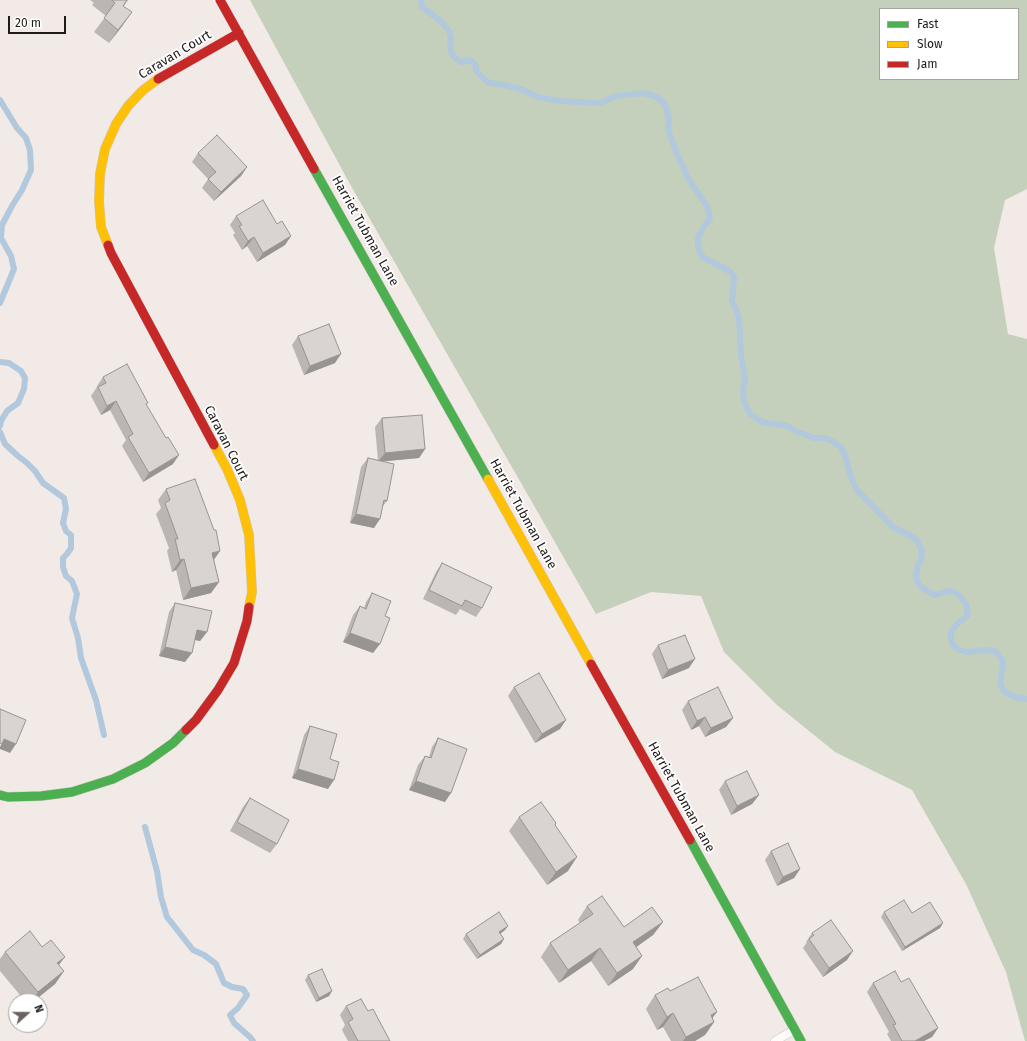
<!DOCTYPE html>
<style>
body{margin:0}
#map{position:relative;width:1027px;height:1041px;overflow:hidden;background:#f2eae7;font-family:"Fira Sans",sans-serif}
canvas{display:block}
.legend{position:absolute;left:879px;top:8px;width:140px;height:72px;box-sizing:border-box;background:#fff;border:1px solid #a6a4a3;margin:0;padding:5px 7px;list-style:none;font-size:12px;color:#201b19}
.legend li{display:flex;align-items:center;gap:8px;height:20px}
.legend b{width:20px;border:1px solid #a6a4a3}
.north{position:absolute;left:8px;top:993px;width:40px;height:40px;box-sizing:border-box;background:#fff;border:1px solid #a6a4a3;border-radius:50%;rotate:69deg;font-size:11px;font-weight:700;line-height:16px;text-align:center;color:#201b19}
.north::after{content:'';display:block;margin:auto;width:14px;height:18px;background:#6a6361;clip-path:polygon(50% 0,100% 100%,50% 72%,0 100%)}
.scale{position:absolute;left:8px;top:16px;width:58px;height:18px;box-sizing:border-box;border:2px solid #201b19;border-top:0;padding-left:5px;font-size:12px;line-height:14px;white-space:nowrap;color:#201b19;-webkit-text-stroke:3px #fff;paint-order:stroke}
</style>
<div id="map">
<canvas width="1027" height="1041"></canvas>
<ul class="legend">
<li><b style="height:5px;background:#4caf50"></b>Fast</li>
<li><b style="height:5px;background:#ffc107"></b>Slow</li>
<li><b style="height:5px;background:#c62828"></b>Jam</li>
</ul>
<div class="north">N</div>
<div class="scale">20 m</div>
</div>
<script>
const context = document.querySelector('canvas').getContext('2d');
context.lineJoin = 'round';
function paint(path, color) {
  context.fillStyle = color;
  context.fill(path, 'evenodd');
}
function poly(rows) {
  const path = new Path2D();
  for (const r of rows) {
    path.moveTo(r[0], r[1]);
    for (let i = 2; i < r.length; i += 2) path.lineTo(r[i], r[i + 1]);
  }
  return path;
}
function trace(path, color, width, dash) {
  context.strokeStyle = color;
  context.lineWidth = width;
  context.lineCap = dash ? 'butt' : 'round';
  context.setLineDash(dash || []);
  context.stroke(path);
}
function write(font, color, halo, rows, align = 'center') {
  context.font = font + ' "Fira Sans",sans-serif';
  context.lineWidth = 3.5;
  context.setLineDash([]);
  context.textBaseline = 'middle';
  context.strokeStyle = halo;
  context.fillStyle = color;
  for (const [text, x, y, turn = 0] of rows) {
    context.save();
    context.translate(x, y);
    context.rotate((+turn || 0) * Math.PI / 180);
    context.textAlign = isNaN(turn) ? turn : align;
    if (halo) context.strokeText(text, 0, 0);
    context.fillText(text, 0, 0);
    context.restore();
  }
}
paint(poly([
 [250,0,1027,0,1027,189,1005,200,994,248,1008,334,1027,339,1027,1041,1025,1041,1006,972,966,884,912,790,835,752,777,705,724,652,701,596,651,592,596,614,351,186],
 [880,9,1018,9,1018,79,880,79]
]), '#c5d0bc');
trace(poly([
 [421,0,422,7,442,22,449,31,451,39,450,48,453,56,461,62,470,60,475,64,477,72,489,83,499,84,521,89,538,97,559,101,600,103,616,96,643,93,657,97,665,104,669,119,668,130,677,154,689,180,707,206,710,219,704,226,698,238,698,248,703,257,731,272,734,277,732,301,739,317,741,356,745,378,743,391,745,404,750,414,762,422,787,426,796,431,814,438,827,438,841,447,846,458,849,471,856,489,893,527,907,534,917,540,922,551,921,559,917,568,916,579,920,586,934,595,950,591,958,594,966,604,968,615,956,625,950,634,953,645,957,649,967,652,985,650,995,651,1003,661,1000,685,1005,692,1015,697,1027,699],
 [0,100,17,128,26,138,30,150,31,170,22,190,12,206,2,225,1,238,11,256,14,269,0,303],
 [0,362,9,363,21,371,25,378,24,389,18,403,7,411,1,421,0,426],
 [0,432,5,444,18,456,27,463,35,471,43,483,64,498,66,509,63,523,66,531,71,535,71,548,67,554,63,558,63,567,66,576,72,581,77,594,72,618,78,638,81,658,96,700,104,735],
 [145,827,157,871,161,897,167,917,193,950,204,955,216,964,224,983,232,987,243,989,247,995,238,1008,230,1015,234,1023,250,1037,253,1041]
]), '#b2c8dc', 6);
const lane = poly([
 [775,1041,794,1030]
]);
const fast = poly([
 [314,169,488,479],
 [0,795,8,797,41,796,72,792,113,779,145,763,173,743,186,730],
 [690,840,801,1041]
]);
const slow = poly([
 [108,245,101,227,99,201,100,174,105,149,116,124,128,106,142,91,158,79],
 [214,445,227,469,240,500,249,535,252,592,249,607],
 [488,479,591,664]
]);
const jam = poly([
 [220,0,314,169],
 [158,79,239,33],
 [108,245,111,253,214,445],
 [591,664,690,840],
 [186,730,196,720,218,690,234,663,247,621,249,607]
]);
trace(lane, '#ccc6c4', 9);
trace(fast, '#ccc6c4', 10);
trace(slow, '#ccc6c4', 10);
trace(jam, '#ccc6c4', 10);
trace(lane, '#fdfcfb', 8);
trace(fast, '#4caf50', 9);
trace(slow, '#ffc107', 9);
trace(jam, '#c62828', 9);
paint(poly([
 [90,0,128,0,124,6,123,25,109,43,94,32,106,16,92,5,94,3],
 [198,153,247,167,241,176,214,201,202,188,208,179,192,162],
 [236,216,277,224,291,236,285,245,257,262,247,246,242,250,233,235,235,233,230,225],
 [298,336,335,363,304,375,292,345],
 [103,377,146,405,173,464,143,482,122,446,126,440,110,410,101,415,91,396,97,387,97,386],
 [382,418,425,449,419,458,382,461,387,501,383,506,374,528,350,523,361,467,368,458,378,460,375,427],
 [166,489,220,551,214,560,219,582,211,593,183,600,176,570,172,572,167,551,169,548,156,514,161,508,158,500],
 [442,563,482,608,476,617,460,609,456,615,423,599,436,572],
 [372,593,385,616,373,653,343,642,353,615,360,606,364,608,366,602],
 [175,603,207,632,200,641,195,640,185,662,159,656,169,612],
 [658,645,689,668,662,679,652,654],
 [514,687,560,729,535,743,508,696],
 [688,701,733,718,726,727,705,737,699,726,691,730,682,710],
 [310,726,330,759,328,789,292,778,304,735],
 [438,738,445,802,409,790,418,765,425,756,429,757,432,747],
 [725,781,759,795,752,804,731,815,719,790],
 [250,798,277,844,270,853,230,831,243,807],
 [519,817,556,823,555,825,568,871,547,885,509,831],
 [771,851,800,869,794,878,777,886,765,860],
 [587,906,624,927,663,922,653,935,636,947,633,969,608,986,591,961,559,983,541,957,550,943,580,923,578,920],
 [884,912,912,913,943,923,940,928,902,951,881,917],
 [508,926,505,930,500,934,504,939,501,944,477,959,463,939,466,934],
 [812,933,847,960,823,977,803,948,807,942,806,942],
 [42,947,64,971,55,984,34,1001,25,1001,0,971,0,959,5,952],
 [308,975,332,991,329,996,316,1002,305,980],
 [901,982,938,1028,932,1037,924,1041,891,1041,887,1034,889,1032,867,992,873,983],
 [670,991,717,1012,712,1018,714,1022,705,1035,695,1041,671,1041,663,1027,657,1030,646,1009,655,995],
 [346,1006,368,1011,390,1041,348,1041,342,1030,345,1025,340,1015]
]), '#bbb5b4');
paint(poly([
 [132,12,123,25,109,43,118,30],
 [247,167,241,176,214,201,221,192],
 [291,236,285,245,257,262,263,253],
 [254,237,247,246,242,250,248,241],
 [341,354,335,363,304,375,310,366],
 [116,401,110,410,101,415,107,406],
 [425,449,419,458,378,462,385,453],
 [179,455,173,464,143,482,149,473],
 [356,514,380,519,374,528,350,523],
 [220,551,212,562,212,553],
 [184,559,176,570,172,572,180,560],
 [219,582,211,593,183,600,191,588],
 [197,630,207,632,200,641,191,639],
 [350,633,380,644,373,653,343,642],
 [165,647,192,653,185,662,159,656],
 [695,659,689,668,662,679,668,670],
 [705,717,699,726,691,730,697,721],
 [733,718,726,727,705,737,711,728],
 [566,720,560,729,535,743,542,734],
 [4,739,16,744,10,753,0,749,0,747],
 [298,769,334,780,328,789,292,778],
 [416,781,451,793,445,802,409,790],
 [759,795,752,804,731,815,737,806],
 [577,857,568,871,547,885,556,872],
 [800,869,794,878,777,886,783,877],
 [663,922,653,935,624,956,633,942],
 [943,923,940,928,902,951,905,947],
 [508,926,505,930,496,937,499,932],
 [504,939,501,944,477,959,480,955],
 [600,948,591,961,559,983,568,970],
 [853,951,847,960,823,977,829,968],
 [642,956,633,969,608,986,617,973],
 [65,957,55,970,57,963],
 [64,971,55,984,34,1001,32,1001,38,992],
 [332,991,329,996,316,1002,319,998],
 [717,1012,707,1025,711,1015],
 [673,1013,663,1027,657,1030,667,1017],
 [714,1022,705,1035,695,1041,683,1041,686,1037],
 [938,1028,932,1037,924,1041,915,1041]
]), '#989492');
const building = poly([
 [112,0,127,0,123,6,132,12,118,30,104,18,115,3,112,0],
 [217,135,247,167,221,192,208,179,216,172,198,153,217,135],
 [263,200,277,224,282,221,291,236,263,253,254,237,248,241,239,226,242,225,236,216,263,200],
 [329,324,341,354,310,366,298,336,329,324],
 [127,364,148,403,146,404,166,438,168,437,179,455,149,473,128,437,133,434,116,401,107,406,98,387,106,383,103,377,127,364],
 [422,415,425,449,385,453,382,418,422,415],
 [368,458,394,464,387,501,384,500,380,519,356,514,368,458],
 [195,479,214,530,216,530,220,551,212,553,219,582,191,588,184,559,180,560,175,539,178,539,165,503,170,500,166,489,195,479],
 [442,563,492,587,482,608,465,600,462,606,429,590,442,563],
 [372,593,391,601,385,616,390,618,380,644,350,633,360,606,366,609,372,593],
 [175,603,212,611,207,632,197,630,192,653,165,647,175,603],
 [685,635,695,659,668,670,658,645,685,635],
 [539,673,566,720,542,734,514,687,539,673],
 [718,687,733,718,711,728,705,717,697,721,688,701,718,687],
 [0,709,26,720,16,744,4,739,2,744,0,743,0,709],
 [310,726,337,734,330,759,339,762,334,780,298,769,310,726],
 [438,738,467,749,451,793,416,781,425,756,431,758,438,738],
 [747,771,759,795,737,806,725,781,747,771],
 [250,798,289,820,277,844,237,822,250,798],
 [541,802,556,823,555,825,577,857,556,872,519,817,541,802],
 [788,843,800,869,783,877,771,851,788,843],
 [602,896,624,927,652,907,663,922,633,942,642,956,617,973,600,948,568,970,550,943,593,914,587,906,602,896],
 [904,900,912,913,930,902,943,923,905,947,884,912,904,900],
 [499,912,508,926,499,932,504,939,480,955,466,934,499,912],
 [831,920,853,951,829,968,809,939,814,935,812,933,831,920],
 [30,931,42,947,51,940,65,957,57,963,64,971,38,992,5,952,30,931],
 [322,969,332,991,319,998,308,975,322,969],
 [895,971,901,982,909,978,938,1028,915,1041,902,1041,893,1025,896,1024,873,983,895,971],
 [698,977,717,1012,711,1015,714,1022,686,1037,673,1013,667,1017,655,995,668,988,670,991,698,977],
 [361,999,368,1011,373,1009,390,1041,358,1041,348,1022,353,1019,346,1006,361,999]
]);
paint(building, '#d9d3d1');
trace(building, '#989492', 1);
write('13px', '#201b19', '#fff', [
 ["Caravan Court",175,55,-31],
 ["Harriet Tubman Lane",365,231,61],
 ["Caravan Court",226,443,63],
 ["Harriet Tubman Lane",523,514,61],
 ["Harriet Tubman Lane",681,797,61]
]);
</script>
